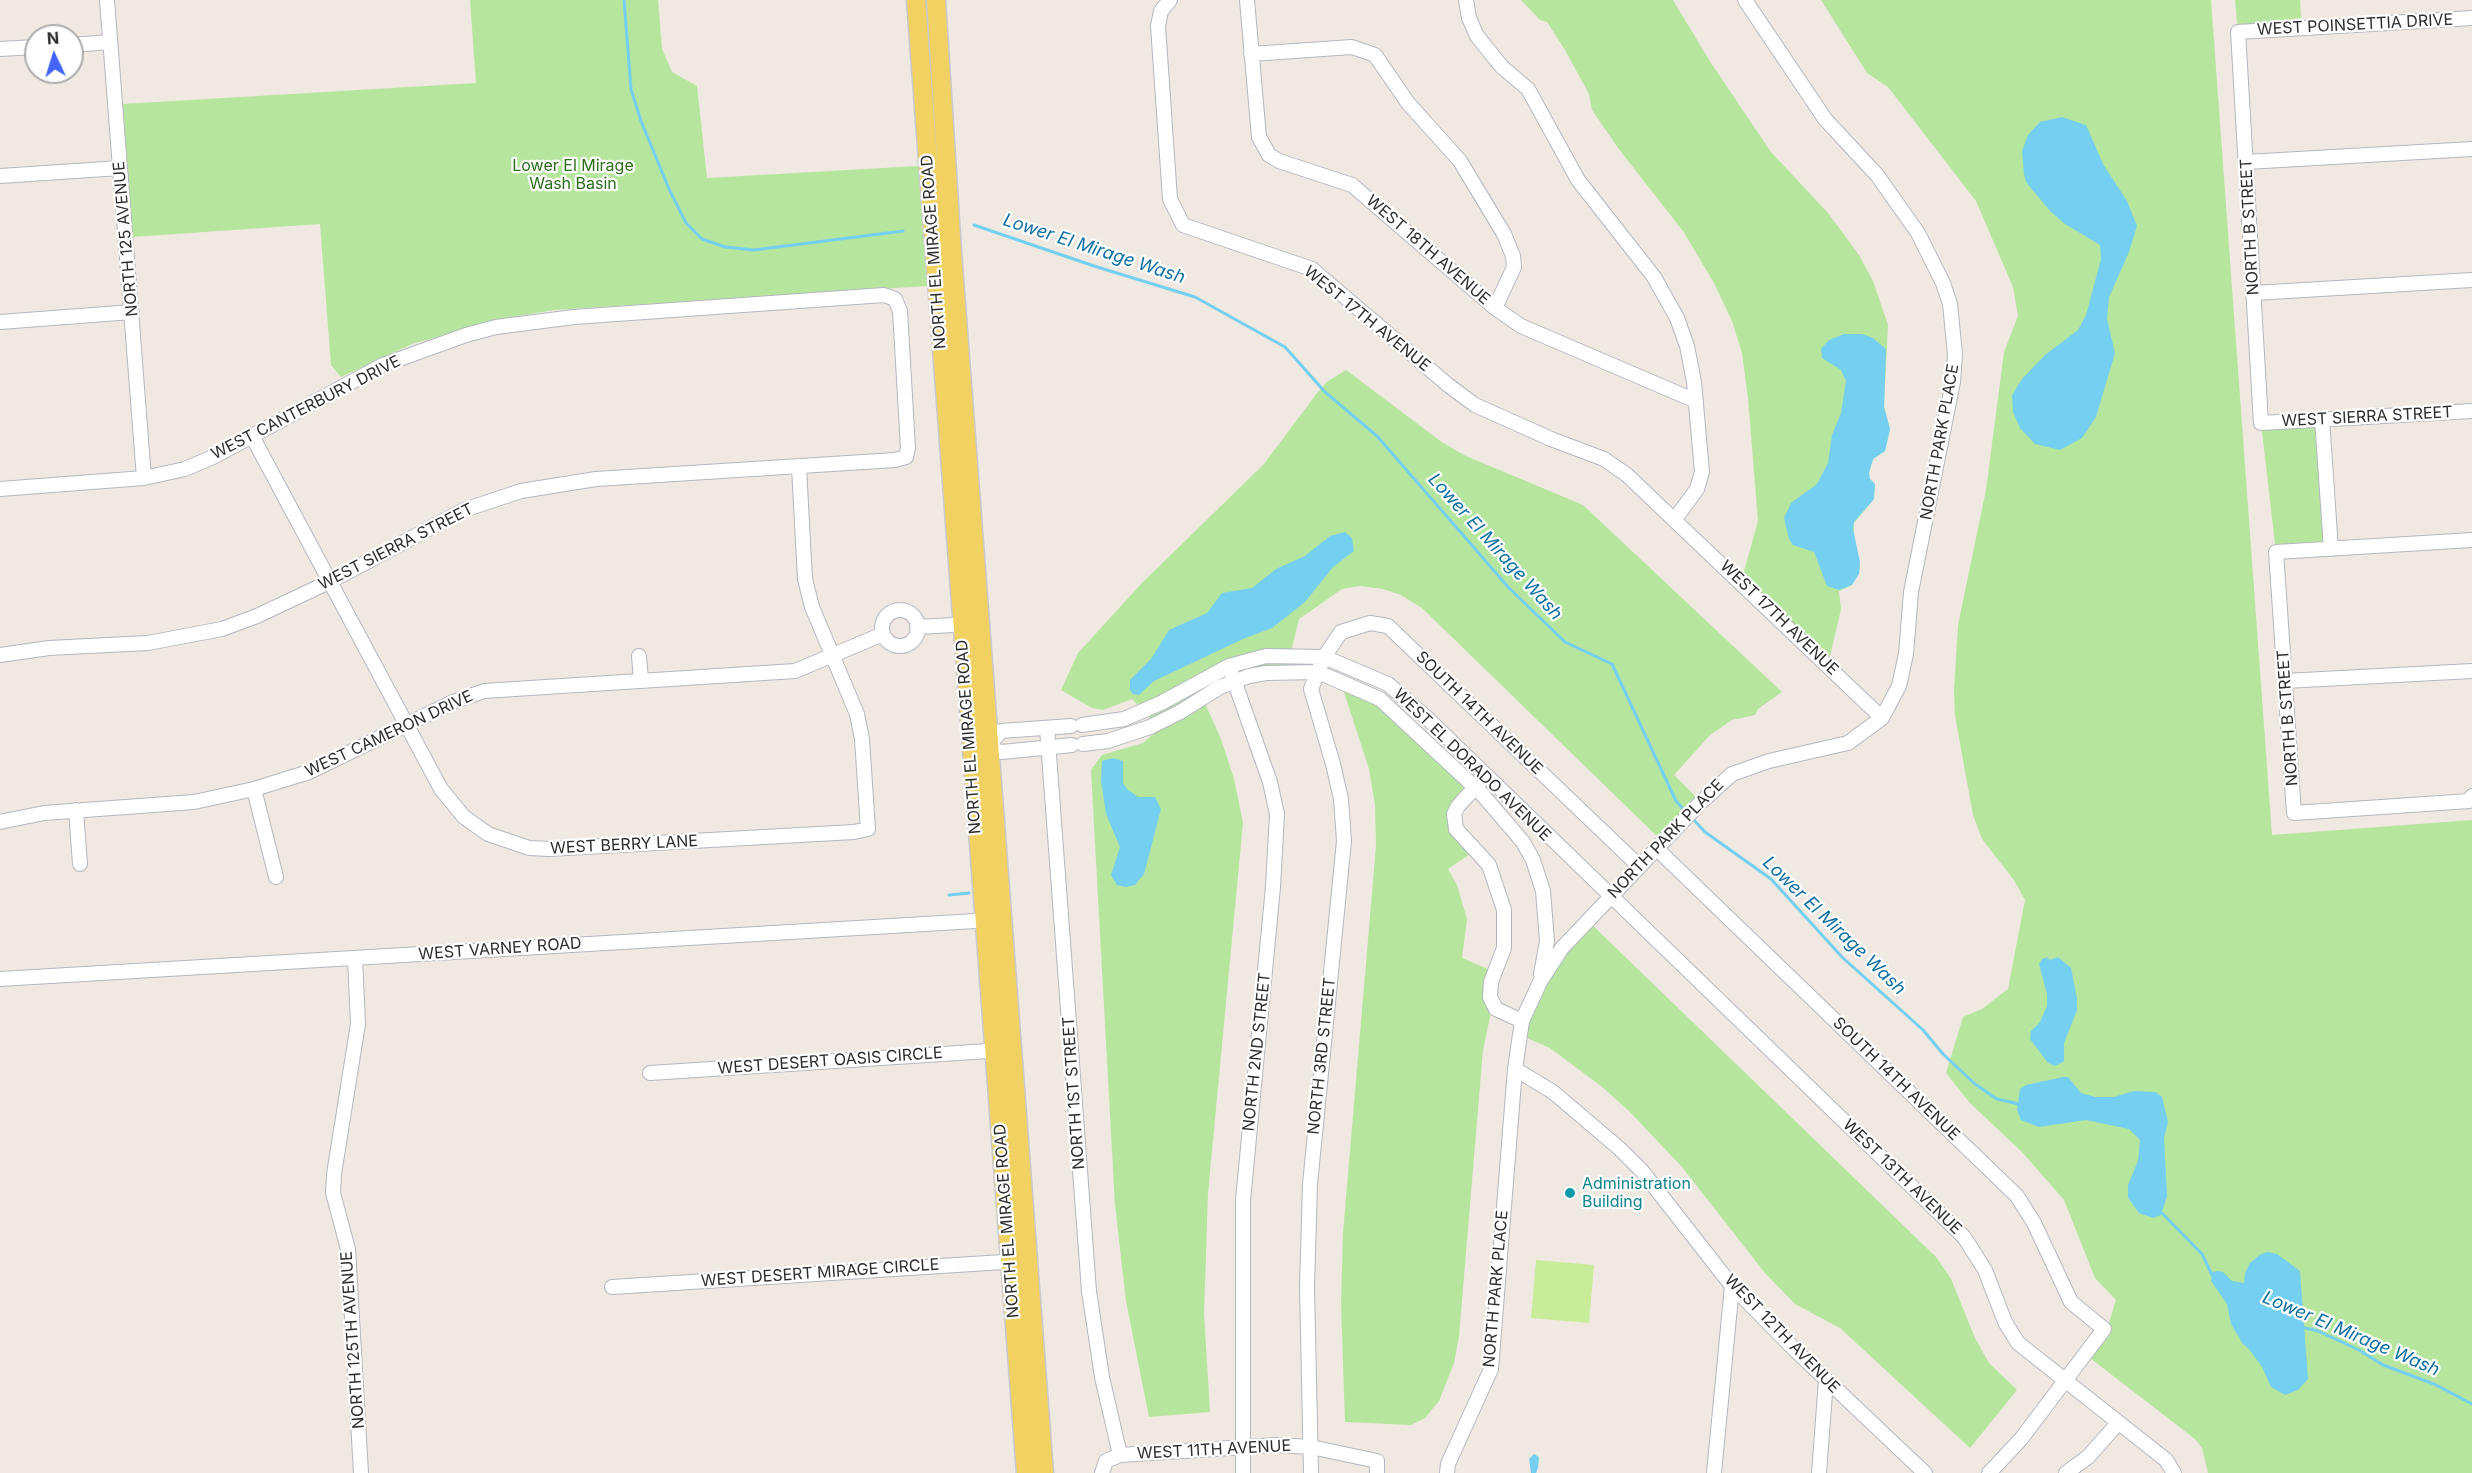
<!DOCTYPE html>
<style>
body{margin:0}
#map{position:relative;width:2472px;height:1473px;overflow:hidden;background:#efe9e1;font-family:Inter,sans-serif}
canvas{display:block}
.north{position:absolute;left:24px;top:24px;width:60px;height:60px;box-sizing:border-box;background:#fff;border:2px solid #ababab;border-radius:50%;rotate:356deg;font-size:16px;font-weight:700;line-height:24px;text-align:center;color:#2e2e2e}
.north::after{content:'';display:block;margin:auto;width:21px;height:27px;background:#4264fb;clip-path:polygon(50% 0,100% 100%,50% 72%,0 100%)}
</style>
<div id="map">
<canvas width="2472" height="1473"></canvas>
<div class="north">N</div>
</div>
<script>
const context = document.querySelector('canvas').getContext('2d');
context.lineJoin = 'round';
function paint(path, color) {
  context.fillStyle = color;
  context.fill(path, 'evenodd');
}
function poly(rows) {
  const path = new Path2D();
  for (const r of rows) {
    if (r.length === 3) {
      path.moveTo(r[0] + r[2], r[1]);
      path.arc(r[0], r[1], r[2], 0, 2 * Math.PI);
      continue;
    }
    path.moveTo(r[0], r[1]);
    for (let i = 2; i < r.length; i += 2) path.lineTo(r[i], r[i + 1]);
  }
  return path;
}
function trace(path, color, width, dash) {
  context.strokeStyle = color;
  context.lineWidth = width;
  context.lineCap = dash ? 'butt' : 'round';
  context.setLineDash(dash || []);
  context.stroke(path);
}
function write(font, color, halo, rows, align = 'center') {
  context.font = font + ' Inter,sans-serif';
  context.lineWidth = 4.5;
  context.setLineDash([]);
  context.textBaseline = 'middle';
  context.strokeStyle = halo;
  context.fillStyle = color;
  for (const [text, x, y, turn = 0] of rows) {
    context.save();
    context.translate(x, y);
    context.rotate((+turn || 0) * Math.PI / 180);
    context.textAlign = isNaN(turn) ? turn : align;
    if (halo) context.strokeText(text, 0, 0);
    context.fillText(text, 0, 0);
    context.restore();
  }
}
paint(poly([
 [470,0,658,0,662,49,672,72,697,86,707,178,918,166,927,286,554,310,506,318,412,344,341,377,331,365,320,224,132,237,123,104,476,83],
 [1521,0,1673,0,1711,63,1771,152,1828,213,1859,255,1873,281,1888,325,1884,407,1890,429,1885,451,1873,459,1869,473,1870,479,1875,484,1874,499,1854,523,1854,537,1860,568,1852,585,1839,591,1841,609,1828,665,1741,582,1758,521,1748,398,1742,353,1732,321,1714,283,1683,231,1618,148,1592,110,1589,94,1565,50,1547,22,1540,20],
 [1821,0,2211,0,2272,835,2472,820,2472,1473,2208,1473,2202,1448,2195,1439,2090,1358,2109,1336,2108,1326,2116,1300,2095,1278,2064,1200,2023,1153,1970,1103,1946,1073,1963,1017,1982,1009,2008,989,2025,900,2014,880,1982,839,1973,815,1955,716,1954,690,1958,625,1986,490,2004,352,2018,316,2013,287,1976,201,1888,87,1867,73],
 [2235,0,2300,0,2302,28,2238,32],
 [1346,370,1443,443,1466,456,1583,505,1782,692,1758,709,1755,715,1732,720,1710,735,1674,775,1701,802,1664,843,1422,608,1401,595,1383,589,1360,586,1342,589,1299,619,1286,672,1202,697,1221,739,1234,779,1243,823,1208,1193,1204,1313,1210,1412,1149,1417,1126,1301,1115,1205,1091,770,1102,755,1143,743,1160,728,1132,699,1103,710,1092,708,1061,690,1078,653,1141,584,1264,464,1317,393,1328,381],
 [2322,419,2331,549,2276,552,2261,423],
 [1340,680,1380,699,1476,788,1454,814,1476,850,1448,869,1457,885,1467,919,1462,958,1495,972,1493,1003,1483,1050,1459,1336,1454,1363,1439,1401,1425,1418,1411,1425,1345,1422,1341,1303,1343,1233,1376,846,1375,805,1369,769],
 [1588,921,1936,1257,1951,1279,1975,1338,1989,1363,2017,1390,1970,1448,1840,1328,1795,1304,1765,1273,1682,1167,1630,1112,1601,1086,1550,1048,1520,1035,1522,1021]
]), '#b6e59e');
paint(poly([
 [1536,1260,1594,1265,1589,1323,1531,1318]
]), '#c9ec9a');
paint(poly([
 [2062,117,2086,125,2103,164,2127,201,2137,226,2129,252,2109,297,2107,319,2115,353,2096,417,2082,438,2060,450,2035,444,2020,428,2013,412,2012,395,2022,379,2045,355,2078,330,2086,315,2101,259,2100,245,2065,224,2050,211,2026,182,2024,174,2022,151,2028,135,2040,122],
 [1844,334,1862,334,1873,338,1886,349,1884,407,1890,429,1885,451,1873,459,1869,473,1870,479,1875,484,1874,499,1854,522,1853,529,1860,562,1859,574,1852,585,1839,590,1827,586,1814,552,1793,545,1789,539,1784,518,1791,503,1817,484,1828,463,1832,435,1841,413,1846,381,1841,370,1822,358,1821,349,1829,340],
 [1345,532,1352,538,1354,551,1333,567,1305,602,1272,628,1243,639,1154,681,1139,695,1133,694,1130,690,1130,680,1151,659,1169,630,1207,613,1222,593,1252,588,1276,569,1305,556,1330,536],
 [1113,758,1123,761,1123,783,1127,789,1138,797,1155,797,1161,809,1144,874,1135,885,1126,887,1117,885,1111,875,1120,847,1106,814,1101,781,1102,761],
 [2048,957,2049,960,2058,957,2071,968,2077,999,2077,1010,2064,1043,2064,1061,2055,1066,2048,1063,2030,1039,2031,1031,2040,1022,2047,1006,2047,994,2039,964,2042,959],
 [2063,1077,2068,1077,2081,1093,2095,1097,2114,1097,2134,1091,2155,1092,2162,1097,2168,1122,2164,1138,2167,1196,2161,1215,2153,1218,2139,1213,2128,1198,2128,1185,2138,1161,2140,1140,2129,1129,2086,1120,2039,1127,2021,1120,2017,1110,2020,1089,2026,1085],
 [2268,1252,2277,1254,2300,1271,2308,1379,2298,1390,2285,1395,2271,1387,2262,1367,2249,1349,2243,1344,2231,1324,2227,1304,2211,1281,2213,1272,2218,1271,2223,1272,2232,1281,2244,1283,2245,1273,2250,1263,2261,1254],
 [1534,1454,1539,1457,1538,1468,1536,1473,1531,1473,1529,1459]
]), '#75cff0');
trace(poly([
 [624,0,631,89,641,121,669,189,686,223,702,239,725,247,754,250,903,231],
 [974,225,1094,266,1195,297,1285,347,1325,392,1377,436,1509,588,1565,642,1612,664,1676,801,1686,812],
 [1691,817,1705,832,1771,879,1842,957,1923,1030,1943,1054,1975,1084,1997,1099,2019,1104],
 [949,895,969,893],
 [2160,1211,2202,1254,2213,1277],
 [2301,1327,2318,1331,2359,1350,2383,1365,2434,1384,2472,1404]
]), '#75cff0', 3);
const minor = poly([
 [107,0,144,478],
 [1170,0,1161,11,1158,26,1170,199,1183,225,1312,269,1448,385,1475,405,1551,439,1604,459,1627,475,1882,718],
 [1247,0,1259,137,1269,155,1279,161,1352,185,1495,308,1521,326,1696,401],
 [1466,0,1469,18,1477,36,1502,67,1528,89,1578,180,1654,277,1677,318,1687,346,1694,382,1702,472,1697,489,1675,519],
 [2472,18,2238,32,2261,423,2472,411],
 [72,45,110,42],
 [0,49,36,47],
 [1251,54,1352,47,1375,55,1408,103,1460,161,1504,234,1513,256,1514,267,1495,308],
 [2246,162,2472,149],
 [0,176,120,168],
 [2254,293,2472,280],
 [0,322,132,312],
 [2322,419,2331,549],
 [252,436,441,789,464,817,488,834,529,848,549,849,854,832,868,829,862,739,857,714,812,607,805,579,799,467],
 [0,489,144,478,185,469,213,457,383,365,466,335,496,327,574,317,884,295,895,299,900,311,908,448,906,457,895,460,596,479,521,491,464,510,329,582,257,616,222,629,148,643,49,648,0,655],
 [2472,540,2276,552,2294,813,2469,801,2472,796],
 [900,628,18],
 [917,627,972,624],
 [639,656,641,680],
 [1229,666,1270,782,1277,814,1273,887,1243,1200,1243,1473],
 [2285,681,2472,671],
 [1082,725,1124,719,1161,703,1229,666,1266,656,1324,657,1388,684,1427,718,1964,1237,1985,1270,2005,1322,2018,1343,2166,1460,2174,1473],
 [1047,728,1089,1291,1102,1377,1120,1455],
 [1083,744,1108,741,1150,727,1180,712,1220,687,1249,676,1266,673,1318,672,1380,699,1481,793,1523,842,1533,860,1543,891,1547,941,1541,974],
 [983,747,1002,752,1072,745],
 [988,747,1001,731,1071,726],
 [1481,781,1458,806,1454,814,1456,829,1489,865,1504,910,1504,948,1491,982,1490,997,1496,1009,1522,1021],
 [254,789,276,877],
 [76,810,80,864],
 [0,822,44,813,194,802,254,789,309,772,453,702,484,691,795,671,883,634],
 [1658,850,2017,1196,2034,1223,2071,1302,2104,1329,2021,1439,1989,1473],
 [355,958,358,1024,334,1174,333,1193,348,1249,361,1473],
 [0,979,992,920],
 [1515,1069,1553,1092,1620,1149,1642,1171,1732,1286,1795,1350,1925,1473],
 [650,1073,1004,1050],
 [612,1287,1019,1261],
 [1102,1473,1106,1461,1120,1455,1277,1445,1311,1447,1377,1461,1377,1473],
 [1311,1473,1307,1287,1310,1184,1344,841,1341,799,1333,764,1311,689,1324,657,1341,632,1370,623,1388,626,1639,866],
 [1447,1473,1448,1464,1491,1369,1515,1069,1522,1021,1540,982,1562,948,1701,802,1732,774,1769,761,1848,743,1882,718,1899,686,1906,654,1911,592,1953,382,1955,354,1950,304,1943,283,1918,233,1877,175,1825,119,1745,0],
 [1714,1473,1732,1286],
 [1819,1473,1826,1380],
 [2066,1473,2088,1457,2118,1423]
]);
const major = poly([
 [916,0,1026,1473],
 [936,0,952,252,1044,1473]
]);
trace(minor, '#b4b7c1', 16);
trace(major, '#c9c9c9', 21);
trace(minor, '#fff', 14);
trace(major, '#f2d163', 18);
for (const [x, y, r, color] of [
 [1570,1193,6,"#0f9aa8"]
]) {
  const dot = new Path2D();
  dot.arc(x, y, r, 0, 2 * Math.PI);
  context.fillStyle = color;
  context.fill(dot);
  trace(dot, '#fff', 2);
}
write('16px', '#2e2e2e', '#fff', [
 ["WEST POINSETTIA DRIVE",2355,25,-3],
 ["NORTH B STREET",2250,227,-93],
 ["NORTH 125 AVENUE",126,239,-95],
 ["WEST 18TH AVENUE",1428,250,41],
 ["NORTH EL MIRAGE ROAD",934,252,-94],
 ["WEST 17TH AVENUE",1367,319,39],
 ["WEST CANTERBURY DRIVE",306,408,-27],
 ["WEST SIERRA STREET",2367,417,-3],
 ["NORTH PARK PLACE",1940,442,-80],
 ["WEST SIERRA STREET",396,547,-27],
 ["WEST 17TH AVENUE",1779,618,44],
 ["SOUTH 14TH AVENUE",1479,713,44],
 ["NORTH B STREET",2288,718,-94],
 ["WEST CAMERON DRIVE",389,734,-25],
 ["NORTH EL MIRAGE ROAD",969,737,-94],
 ["WEST EL DORADO AVENUE",1472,765,44],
 ["NORTH PARK PLACE",1666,839,-46],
 ["WEST BERRY LANE",624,845,-3],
 ["WEST VARNEY ROAD",500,949,-4],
 ["NORTH 2ND STREET",1257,1052,-84],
 ["NORTH 3RD STREET",1322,1056,-84],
 ["WEST DESERT OASIS CIRCLE",830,1061,-4],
 ["SOUTH 14TH AVENUE",1896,1079,44],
 ["NORTH 1ST STREET",1074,1093,-94],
 ["WEST 13TH AVENUE",1902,1177,44],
 ["NORTH EL MIRAGE ROAD",1007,1221,-94],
 ["WEST DESERT MIRAGE CIRCLE",820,1273,-4],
 ["NORTH PARK PLACE",1496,1289,-85],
 ["WEST 12TH AVENUE",1782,1334,46],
 ["NORTH 125TH AVENUE",353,1340,-94],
 ["WEST 11TH AVENUE",1214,1450,-3]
]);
write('16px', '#2c6e1b', '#fff', [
 ["Lower El Mirage",573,166],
 ["Wash Basin",573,184]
]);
write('16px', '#0d838f', '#fff', [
 ["Administration",1582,1184],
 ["Building",1582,1202]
], 'left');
write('italic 18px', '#0d6fa3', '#fff', [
 ["Lower El Mirage Wash",1094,249,18],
 ["Lower El Mirage Wash",1495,547,48],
 ["Lower El Mirage Wash",1834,926,44],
 ["Lower El Mirage Wash",2351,1334,23]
]);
</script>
